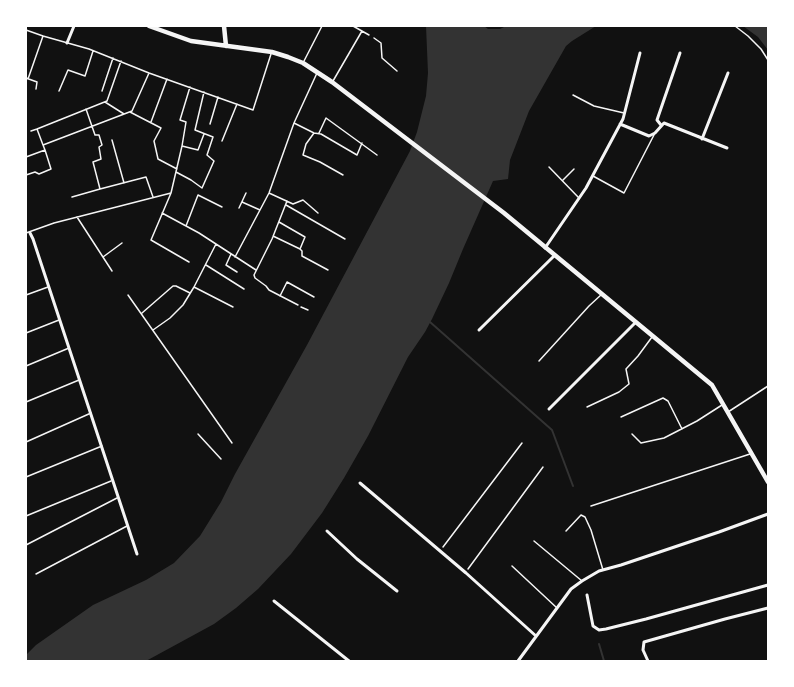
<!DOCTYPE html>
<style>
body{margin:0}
#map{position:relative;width:794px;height:687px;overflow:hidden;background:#111;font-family:"DejaVu Sans",sans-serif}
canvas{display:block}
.frame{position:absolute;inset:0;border:27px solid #fff;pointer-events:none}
</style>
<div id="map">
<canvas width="794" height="687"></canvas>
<div class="frame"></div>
</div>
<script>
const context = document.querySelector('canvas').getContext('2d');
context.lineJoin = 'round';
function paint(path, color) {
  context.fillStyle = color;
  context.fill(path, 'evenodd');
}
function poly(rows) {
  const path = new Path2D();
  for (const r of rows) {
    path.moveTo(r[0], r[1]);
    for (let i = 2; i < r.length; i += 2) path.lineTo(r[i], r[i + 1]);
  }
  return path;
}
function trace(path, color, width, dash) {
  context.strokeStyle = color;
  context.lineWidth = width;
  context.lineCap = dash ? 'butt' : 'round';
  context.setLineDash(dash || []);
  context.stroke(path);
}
paint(poly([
 [426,26,484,26,488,29,500,29,506,26,596,26,572,41,566,46,529,111,510,160,508,179,493,181,463,249,449,283,432,319,425,332,408,357,368,436,344,478,322,513,291,554,258,589,236,608,214,624,146,661,26,661,26,655,36,645,93,605,146,580,174,563,200,536,221,502,235,474,307,345,410,151,417,132,426,96,428,73],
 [743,26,768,26,768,50,758,37]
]), '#333');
trace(poly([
 [430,322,552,430,573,486],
 [599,644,604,661]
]), '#333', 2);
trace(poly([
 [301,307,308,310],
 [443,547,522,443],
 [468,569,543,467]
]), '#f5f5f5', 1.5);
trace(poly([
 [353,26,369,35],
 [735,26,748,36,761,49,768,60],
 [26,30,43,36,89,49,149,73,253,110,271,54],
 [374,38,381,43,382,58,397,71],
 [304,61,322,26],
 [26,78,37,82,36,89],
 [28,79,43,36],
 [333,81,362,31],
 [59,91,68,70,85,76,93,51],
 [102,91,113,58],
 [573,95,594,106,624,113],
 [105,102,124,114],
 [86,109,95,135,99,135,102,145,99,147,101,159,93,162,100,189,146,177,153,197],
 [130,112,161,128,154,141,158,159,177,169],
 [151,122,167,79],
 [294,123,314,133,321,134,357,155,362,143],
 [210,124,218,97],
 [31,131,37,129],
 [314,133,306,144,303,155,320,162,343,175],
 [319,133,326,118,377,155],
 [112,140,124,183],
 [222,141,237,104],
 [43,145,37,129,107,101,121,61],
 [182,146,198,150,204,134],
 [26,157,45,150,43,145,132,111,149,73],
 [549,167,579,198],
 [176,172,191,180,202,188,214,161,207,155,213,137,195,130,204,92],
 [26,175,35,172,39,174,51,169,45,150],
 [593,176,624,193,655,133],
 [563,180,574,169],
 [269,193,293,204,303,200,318,213],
 [72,197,100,189],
 [287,201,272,239,254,275,255,278,266,286,269,290,298,305],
 [242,202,260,210],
 [286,205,345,239],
 [239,208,246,193],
 [162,213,199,233,256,270],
 [77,217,112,271],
 [279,222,305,237,300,249],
 [186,226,198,195,222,207],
 [26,233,54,223,171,193],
 [273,236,300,249,302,251,302,256,328,270],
 [216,244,194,287,233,307],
 [231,254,226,265,237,272],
 [103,257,122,243],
 [235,257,269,193,294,123,317,73],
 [189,262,151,240,171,193,182,146,186,122,180,120,190,87],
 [206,265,244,289],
 [26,295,48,287],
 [128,295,232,443],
 [280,296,287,282,314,297],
 [142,313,173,286,176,286,190,293],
 [153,330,170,318,183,305,194,287],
 [26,333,59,320],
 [539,361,589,306,602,294],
 [26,366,69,348],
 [26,402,79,380],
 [587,407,619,392,629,384,626,369,638,356,652,337],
 [728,412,768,386],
 [621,417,663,398,668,401,682,429],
 [198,434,221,459],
 [632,434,641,443,664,438,697,421,722,405],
 [26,442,91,413],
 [26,477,102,446],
 [591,506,750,454],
 [26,516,111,481],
 [566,531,581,515,585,517,591,530,603,570],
 [534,541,582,581],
 [26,545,117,498],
 [512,566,557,608],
 [36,574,127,526]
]), '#f5f5f5', 1.5);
trace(poly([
 [67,43,74,26],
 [620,124,649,136,655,133,664,123,727,148],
 [661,125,657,120,680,53],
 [702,139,728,73],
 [30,233,33,239,137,554],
 [545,248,586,188,623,119,640,53],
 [479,330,554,256],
 [549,409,636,322],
 [360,483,466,573,536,636],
 [327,531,357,559,397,591],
 [587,595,593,626,599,630,606,629,646,619,768,585],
 [274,601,349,661],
 [518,661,571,589,582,581,599,571,621,565,719,532,768,514],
 [648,661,643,650,644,642,725,619,768,608]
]), '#f5f5f5', 3);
trace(poly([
 [149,26,191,41,272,52,288,57,303,63,332,82,504,213,712,385,768,482],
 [224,26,226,46]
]), '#f5f5f5', 4.5);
</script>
